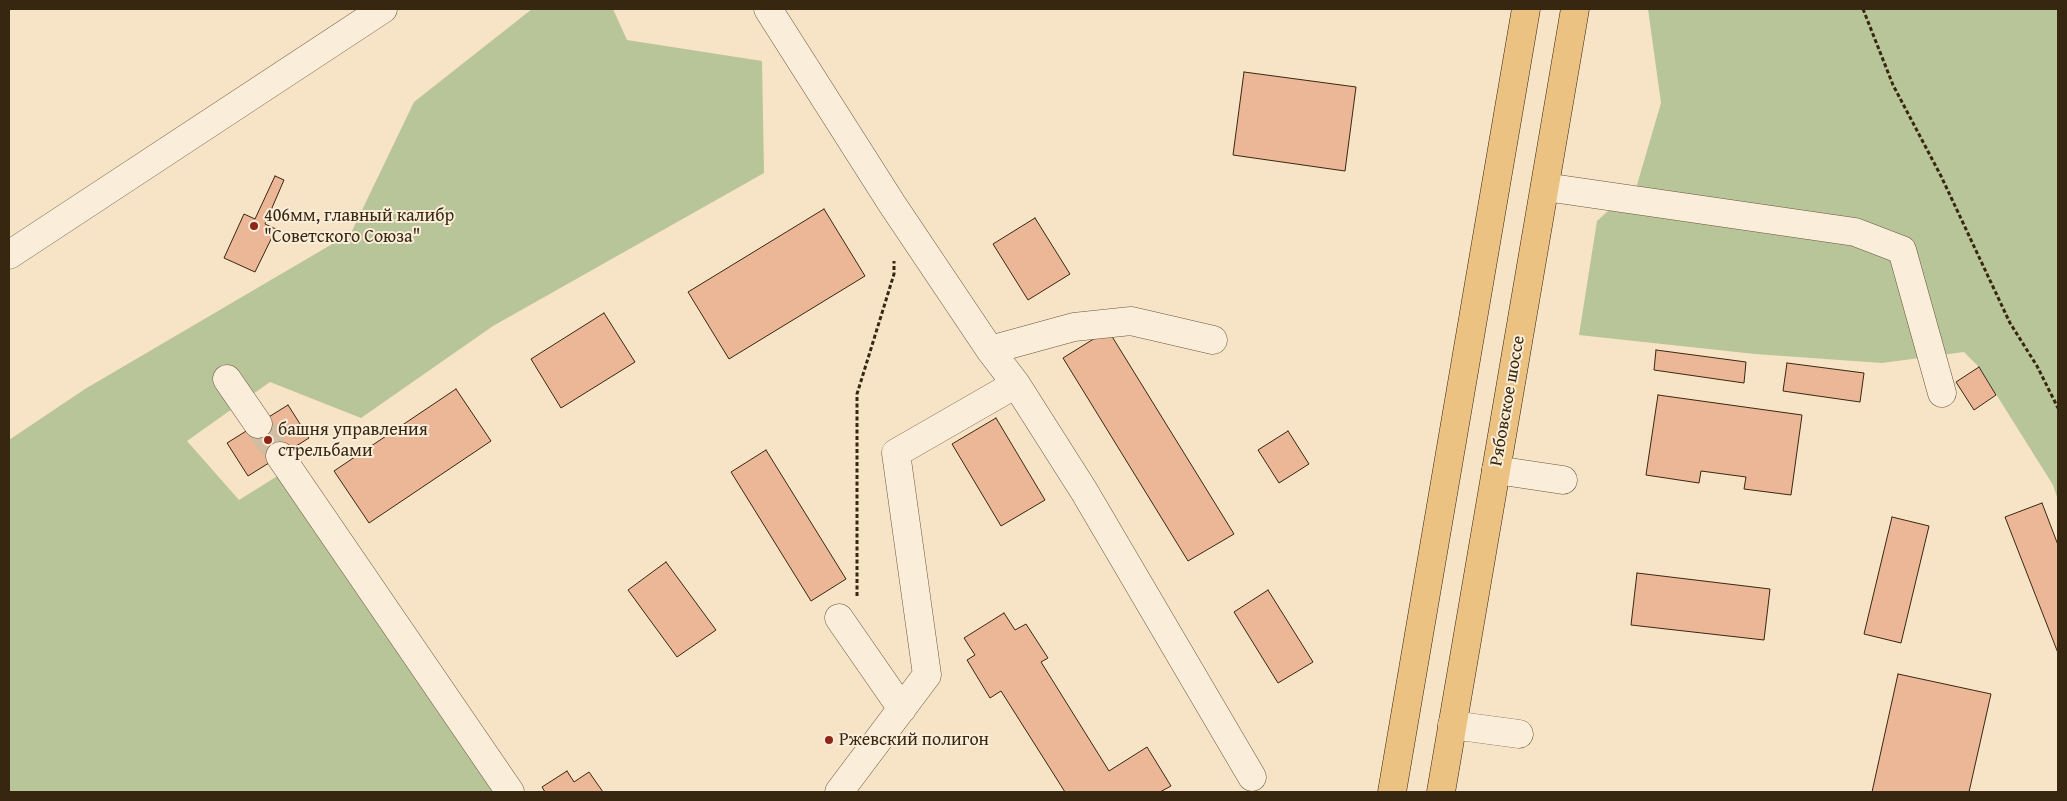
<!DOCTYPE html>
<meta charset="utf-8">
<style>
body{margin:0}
#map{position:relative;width:2067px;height:801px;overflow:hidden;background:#f7e3c5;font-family:"Gentium Book Plus",serif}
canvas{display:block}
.frame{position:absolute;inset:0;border:10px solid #382710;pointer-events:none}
</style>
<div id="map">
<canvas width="2067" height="801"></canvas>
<div class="frame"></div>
</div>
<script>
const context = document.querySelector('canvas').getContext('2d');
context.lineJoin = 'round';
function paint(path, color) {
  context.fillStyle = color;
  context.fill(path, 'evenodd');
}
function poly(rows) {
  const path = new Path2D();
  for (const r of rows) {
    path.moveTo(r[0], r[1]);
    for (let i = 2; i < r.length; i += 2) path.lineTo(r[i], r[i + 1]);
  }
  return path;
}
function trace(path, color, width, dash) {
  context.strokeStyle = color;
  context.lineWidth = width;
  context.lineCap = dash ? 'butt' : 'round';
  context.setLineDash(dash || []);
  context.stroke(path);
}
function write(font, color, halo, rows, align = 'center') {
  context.font = font + ' "Gentium Book Plus",serif';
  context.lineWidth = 4;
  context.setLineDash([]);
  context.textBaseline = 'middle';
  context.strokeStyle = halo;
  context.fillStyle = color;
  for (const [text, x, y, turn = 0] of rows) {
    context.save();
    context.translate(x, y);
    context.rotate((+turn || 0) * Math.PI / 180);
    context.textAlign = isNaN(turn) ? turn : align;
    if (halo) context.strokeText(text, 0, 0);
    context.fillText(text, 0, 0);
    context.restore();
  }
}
paint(poly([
 [532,9,613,9,627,40,762,61,764,173,493,326,361,418,270,382,187,441,239,500,279,475,498,792,9,792,9,440,85,389,351,233,414,102],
 [1648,9,2058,9,2058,500,2053,485,1979,367,1964,352,1882,363,1755,354,1579,335,1597,221,1637,185,1661,103]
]), '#b8c598');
const building = poly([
 [1244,72,1356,87,1345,171,1233,155,1244,72],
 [275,176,284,180,265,224,276,229,255,272,224,258,244,214,255,219,275,176],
 [824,209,865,276,729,359,688,292,824,209],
 [1035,218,1070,274,1028,300,993,244,1035,218],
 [604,313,635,362,561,408,531,359,604,313],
 [1108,330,1234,534,1188,561,1063,358,1108,330],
 [1656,350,1746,362,1744,383,1654,370,1656,350],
 [1787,363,1864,373,1860,402,1783,391,1787,363],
 [1979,367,1996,395,1974,410,1956,382,1979,367],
 [456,389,491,441,369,523,334,471,456,389],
 [1658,395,1802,415,1791,495,1744,489,1746,477,1701,471,1699,483,1646,475,1658,395],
 [288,405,309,438,248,476,227,443,288,405],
 [996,418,1045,500,1001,526,952,444,996,418],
 [1288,431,1309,464,1279,483,1258,450,1288,431],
 [766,450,846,579,811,601,731,472,766,450],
 [2042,503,2058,545,2058,653,2005,517,2042,503],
 [1892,517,1929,526,1901,643,1864,634,1892,517],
 [666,562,716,630,677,657,628,590,666,562],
 [1637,573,1770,589,1764,640,1631,625,1637,573],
 [1268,590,1313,662,1278,683,1234,612,1268,590],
 [1004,613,1015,630,1026,624,1048,658,1041,662,1109,771,1147,747,1171,786,1160,792,1065,792,1001,691,990,698,967,660,975,655,964,638,1004,613],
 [1898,674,1991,694,1969,792,1872,792,1898,674],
 [567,771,574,782,589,772,603,792,545,792,542,787,567,771]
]);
paint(building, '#ecb797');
trace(building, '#382710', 1);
trace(poly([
 [258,424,280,456]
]), '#d1bda1', 28, [28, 14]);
const minor = poly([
 [768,9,892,204,990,350,1016,384,896,453,927,675,839,792],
 [1545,187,1855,232,1902,250,1942,393],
 [9,255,383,9],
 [990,350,1074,327,1131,321,1213,340],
 [227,379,258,424],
 [1016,384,1084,491,1252,777],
 [280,456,510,792],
 [1496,470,1563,480],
 [839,618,902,709],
 [1452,725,1519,734]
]);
const major = poly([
 [1392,792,1526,9],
 [1441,792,1575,9]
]);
trace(minor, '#68563d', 29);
trace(major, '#382710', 29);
trace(poly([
 [1863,9,1893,85,1941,176,2010,323,2037,366,2058,408],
 [857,596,857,394,894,274,894,261]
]), '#382710', 3, [4, 2.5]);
trace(minor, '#faedd9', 28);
trace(major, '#ecc282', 28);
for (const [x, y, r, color] of [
 [254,226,5,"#8f2418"],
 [268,440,5,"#8f2418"],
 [829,740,5,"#8f2418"]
]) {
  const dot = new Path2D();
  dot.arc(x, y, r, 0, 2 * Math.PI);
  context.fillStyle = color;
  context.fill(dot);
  trace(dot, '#faedd9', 2);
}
write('18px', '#382710', '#faedd9', [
 ["406мм, главный калибр",264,216],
 ["\"Советского Союза\"",264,237],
 ["башня управления",278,430],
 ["стрельбами",278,451],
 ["Ржевский полигон",839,740]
], 'left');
write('18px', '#382710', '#faedd9', [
 ["Рябовское шоссе",1508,401,-80]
]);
</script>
